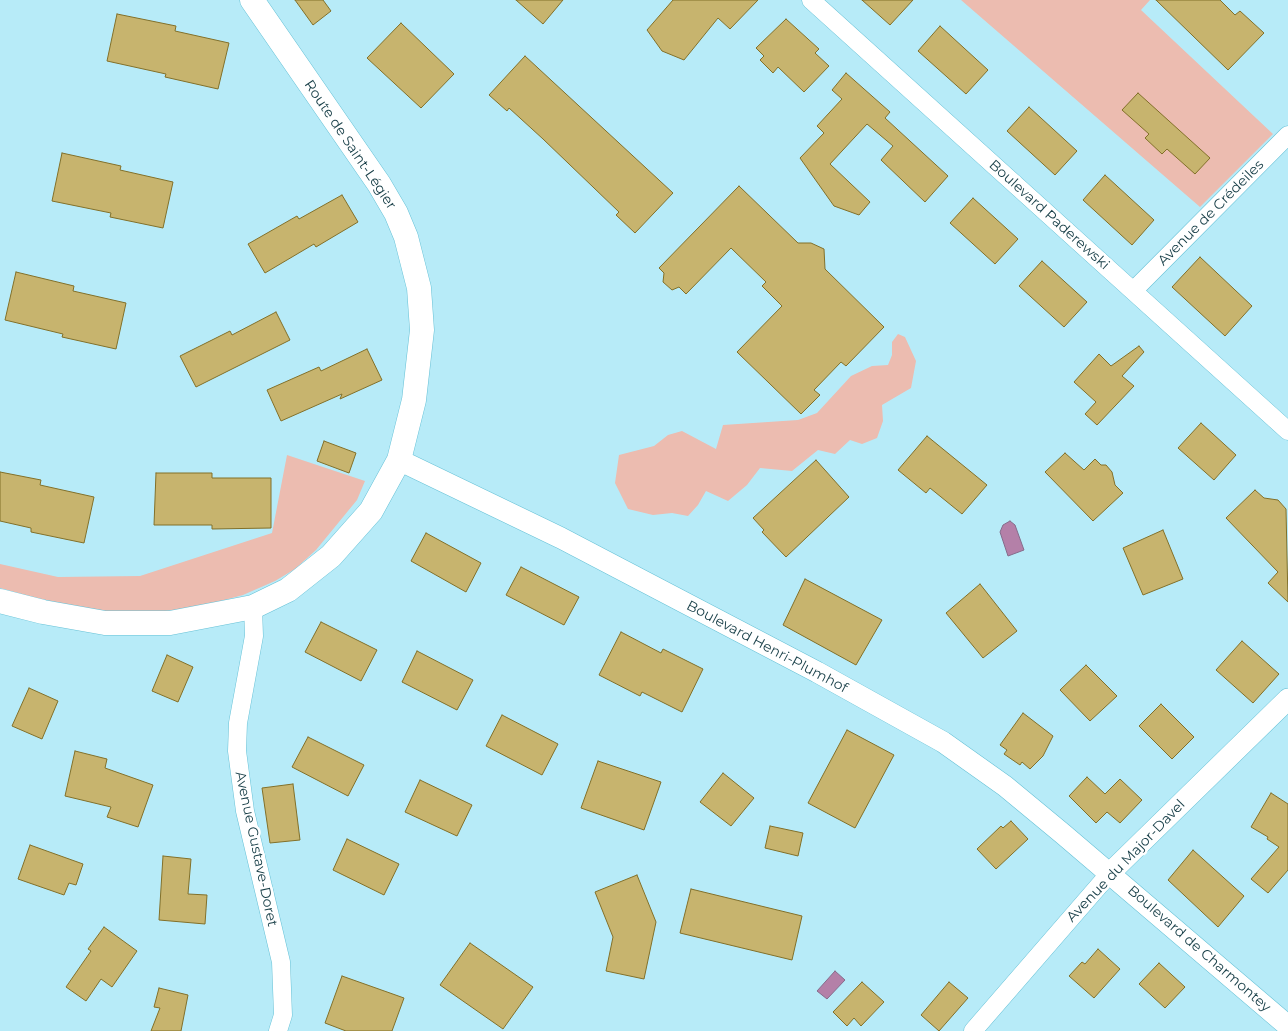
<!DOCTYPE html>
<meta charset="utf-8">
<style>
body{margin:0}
canvas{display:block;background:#b7ebf8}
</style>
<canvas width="1288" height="1031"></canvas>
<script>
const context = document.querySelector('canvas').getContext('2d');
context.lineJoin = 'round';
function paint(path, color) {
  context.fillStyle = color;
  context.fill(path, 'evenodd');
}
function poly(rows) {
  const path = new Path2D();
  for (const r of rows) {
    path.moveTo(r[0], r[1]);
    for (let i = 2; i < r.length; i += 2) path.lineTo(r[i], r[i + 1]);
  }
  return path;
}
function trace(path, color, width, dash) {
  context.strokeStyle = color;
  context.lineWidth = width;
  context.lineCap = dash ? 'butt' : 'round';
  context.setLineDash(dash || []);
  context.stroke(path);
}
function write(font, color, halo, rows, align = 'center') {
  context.font = font + ' Montserrat,sans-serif';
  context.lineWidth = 5;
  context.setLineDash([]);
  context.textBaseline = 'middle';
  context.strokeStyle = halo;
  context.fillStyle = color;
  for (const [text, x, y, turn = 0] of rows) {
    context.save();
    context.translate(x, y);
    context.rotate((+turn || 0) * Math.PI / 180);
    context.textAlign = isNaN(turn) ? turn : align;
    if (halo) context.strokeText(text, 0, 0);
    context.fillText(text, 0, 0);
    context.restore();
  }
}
paint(poly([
 [961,0,1150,0,1141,10,1273,134,1200,207],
 [898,334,905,337,916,361,911,388,882,405,883,421,877,438,862,444,850,440,835,454,818,450,792,471,760,468,747,485,728,501,706,491,698,505,688,516,672,513,653,515,628,509,615,483,619,455,654,446,668,435,682,431,716,449,723,425,798,420,817,413,851,376,872,366,888,365,892,355,892,342],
 [287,455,365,481,357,500,316,550,295,569,275,581,243,595,217,602,178,610,138,613,96,611,32,597,0,588,0,564,58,577,140,576,272,533]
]), '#ecbcb0');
const water = poly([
 [1010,521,1015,525,1024,550,1008,556,1000,532,1003,525,1010,521],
 [835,971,845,980,827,999,817,991,835,971]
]);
paint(water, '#b480a8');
trace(water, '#856c8b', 1);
const building = poly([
 [295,0,323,0,331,11,313,25,295,0],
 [516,0,563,0,543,24,516,0],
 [673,0,758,0,730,29,718,18,684,60,662,51,647,30,673,0],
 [862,0,913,0,890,25,862,0],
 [1156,0,1220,0,1235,15,1240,11,1264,33,1228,70,1156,0],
 [117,14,176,26,175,31,229,43,218,89,165,77,166,74,107,61,117,14],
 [786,19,819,49,815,53,829,66,804,92,778,67,773,73,760,60,764,56,756,48,786,19],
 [401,23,454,74,421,108,367,58,401,23],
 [940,26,988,70,966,94,918,51,940,26],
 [525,56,673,193,635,233,616,215,619,212,543,139,509,108,507,111,489,95,525,56],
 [846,73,890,112,885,118,948,176,925,202,881,160,893,146,867,124,830,164,870,202,859,215,834,206,800,158,824,133,817,126,842,99,832,90,846,73],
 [1138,93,1210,158,1195,174,1167,149,1162,154,1145,138,1149,134,1122,110,1138,93],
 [1029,107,1077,151,1055,175,1007,131,1029,107],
 [62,153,121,166,120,170,173,182,163,228,110,217,111,213,52,201,62,153],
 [1105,175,1154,220,1132,245,1083,200,1105,175],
 [739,186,798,243,811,243,824,249,825,269,884,327,846,366,841,362,814,390,820,395,801,414,737,352,782,306,762,286,766,282,731,248,686,294,679,287,672,290,663,282,664,273,659,268,739,186],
 [342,195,358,222,316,247,314,244,265,273,248,244,297,216,299,219,342,195],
 [973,198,1018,239,995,264,950,223,973,198],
 [1200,257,1252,306,1225,336,1172,287,1200,257],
 [1042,261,1087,302,1064,327,1019,286,1042,261],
 [16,272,74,286,73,291,126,303,116,349,62,337,63,334,5,320,16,272],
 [276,312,290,340,196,387,180,356,230,331,232,335,276,312],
 [1139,346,1144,352,1122,376,1134,386,1097,425,1085,414,1096,402,1074,382,1099,354,1111,366,1139,346],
 [367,349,382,380,340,399,342,394,281,421,267,390,319,367,321,371,367,349],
 [1201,423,1236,455,1214,480,1178,448,1201,423],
 [927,436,987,485,962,514,930,488,926,493,898,470,927,436],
 [324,441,356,453,349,473,317,461,324,441],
 [1065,453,1084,470,1095,459,1101,465,1106,465,1112,472,1115,485,1123,493,1093,521,1045,472,1065,453],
 [816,460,849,497,786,557,762,532,764,530,753,518,816,460],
 [0,472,41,480,40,485,94,497,84,543,31,532,31,528,0,521,0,472],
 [156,473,212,473,212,478,271,478,271,528,212,529,212,525,154,525,156,473],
 [1255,490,1264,498,1278,500,1286,509,1288,602,1268,583,1278,572,1226,518,1255,490],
 [1163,530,1183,579,1143,595,1123,548,1163,530],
 [426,533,481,563,466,592,411,561,426,533],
 [521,567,579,597,564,625,506,595,521,567],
 [805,579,882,620,856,665,783,625,805,579],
 [980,584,1017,631,983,658,946,613,980,584],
 [321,622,377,650,361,681,305,652,321,622],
 [621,632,661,653,663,649,703,669,682,712,642,692,640,696,599,675,621,632],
 [1242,641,1279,674,1253,703,1216,670,1242,641],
 [417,651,473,680,457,710,402,682,417,651],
 [167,655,193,667,178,702,152,691,167,655],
 [1086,665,1117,696,1090,721,1060,690,1086,665],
 [29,688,58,701,42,739,12,726,29,688],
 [1161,704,1194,737,1172,759,1139,726,1161,704],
 [1023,713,1053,736,1043,756,1030,769,1022,762,1020,765,1004,754,1007,750,1000,745,1023,713],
 [502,715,558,744,542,775,486,746,502,715],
 [847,730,894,755,855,828,808,803,847,730],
 [308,737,364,765,348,796,292,767,308,737],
 [75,751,107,759,105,768,153,785,138,827,107,817,111,807,65,796,75,751],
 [598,761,661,782,644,830,581,808,598,761],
 [723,773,754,798,731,826,700,802,723,773],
 [1087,777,1105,794,1120,779,1142,800,1120,823,1107,812,1096,823,1069,796,1087,777],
 [420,780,472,805,457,836,405,812,420,780],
 [293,784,300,840,270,843,262,788,293,784],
 [1271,793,1288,804,1288,870,1268,893,1251,879,1279,847,1267,839,1268,837,1251,827,1271,793],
 [1011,821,1028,839,996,869,977,849,1001,826,1003,828,1011,821],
 [770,826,803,833,798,856,765,848,770,826],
 [347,839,399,864,384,895,333,870,347,839],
 [30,845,83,864,76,885,69,883,64,895,18,879,30,845],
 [1193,850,1244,896,1218,927,1168,880,1193,850],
 [163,856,191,859,188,894,207,895,205,924,159,920,163,856],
 [637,875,656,922,644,979,606,971,613,937,595,892,637,875],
 [691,889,802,916,792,960,680,933,691,889],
 [104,927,137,951,112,987,101,979,86,1001,66,987,91,951,88,949,104,927],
 [470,943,533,987,503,1029,440,985,470,943],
 [1098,949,1120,969,1094,998,1069,976,1082,962,1085,964,1098,949],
 [1159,963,1185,987,1165,1008,1139,984,1159,963],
 [342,976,404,998,392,1031,346,1031,325,1023,342,976],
 [862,982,884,1002,861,1026,854,1018,847,1026,833,1012,862,982],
 [949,982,968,998,939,1031,921,1015,949,982],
 [159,988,188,995,181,1031,151,1031,160,1008,154,1007,159,988]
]);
paint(building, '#c7b46e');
trace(building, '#827029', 1);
const minor = poly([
 [811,0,1288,431],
 [1133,291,1288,135],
 [253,607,254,636,238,723,237,751,245,811,281,962,283,1015,278,1031],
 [973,1031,1110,873]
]);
const tertiary = poly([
 [399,460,561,538,817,672,943,742,1005,786,1063,834,1288,1026],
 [1110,873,1288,699]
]);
const secondary = poly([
 [0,601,43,612,105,623,170,623,253,607,288,590,331,556,371,511,399,460,414,400,422,330,419,288,406,237,396,213,379,184,252,0]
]);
trace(minor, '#66c1d6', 19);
trace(tertiary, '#66c1d6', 22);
trace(secondary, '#66c1d6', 25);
trace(minor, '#fff', 18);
trace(tertiary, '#fff', 21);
trace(secondary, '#fff', 24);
write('14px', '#163d46', '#fff', [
 ["Route de Saint-Légier",350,145,56],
 ["Avenue de Crédeiles",1211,213,-45],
 ["Boulevard Paderewski",1049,215,42],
 ["Boulevard Henri-Plumhof",767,647,28],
 ["Avenue Gustave-Doret",256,849,78],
 ["Avenue du Major-Davel",1126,861,-46],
 ["Boulevard de Charmontey",1199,949,41]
]);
</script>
